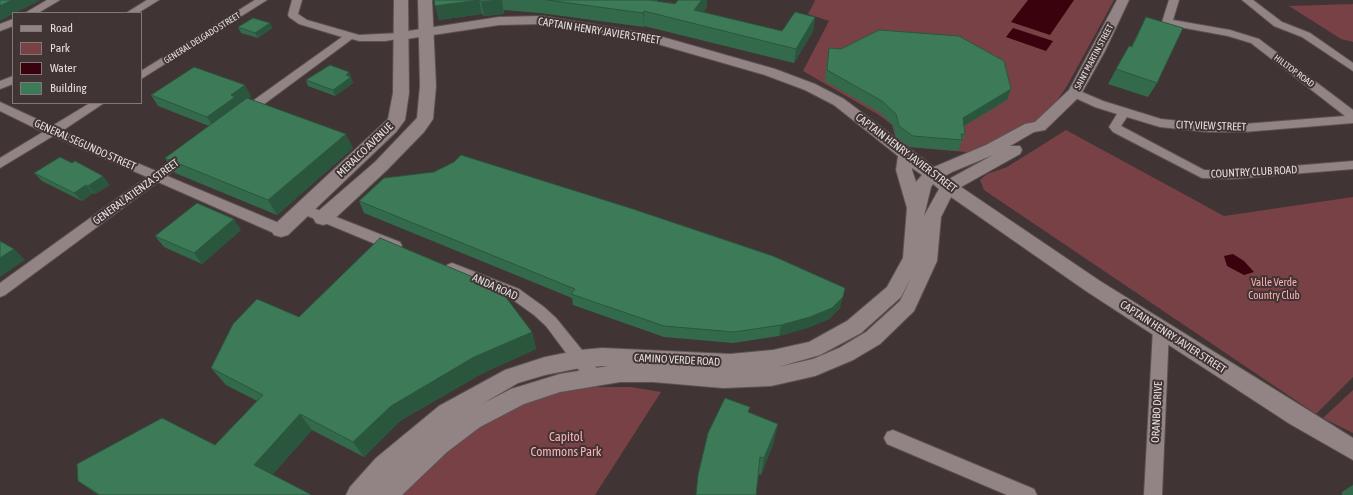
<!DOCTYPE html>
<style>
body{margin:0}
#map{position:relative;width:1353px;height:495px;overflow:hidden;background:#403435;font-family:"Asap Condensed",sans-serif}
canvas{display:block}
.legend{position:absolute;left:12px;top:12px;width:130px;height:92px;box-sizing:border-box;background:#403435;border:1px solid #827879;margin:0;padding:5px 7px;list-style:none;font-size:12px;color:#e5dede}
.legend li{display:flex;align-items:center;gap:8px;height:20px}
.legend b{width:20px;border:1px solid #827879}
</style>
<div id="map">
<canvas width="1353" height="495"></canvas>
<ul class="legend">
<li><b style="height:5px;background:#928485"></b>Road</li>
<li><b style="height:11px;background:#784145"></b>Park</li>
<li><b style="height:11px;background:#39020d"></b>Water</li>
<li><b style="height:11px;background:#3d7b58"></b>Building</li>
</ul>
</div>
<script>
const context = document.querySelector('canvas').getContext('2d');
context.lineJoin = 'round';
function paint(path, color) {
  context.fillStyle = color;
  context.fill(path, 'evenodd');
}
function poly(rows) {
  const path = new Path2D();
  for (const r of rows) {
    path.moveTo(r[0], r[1]);
    for (let i = 2; i < r.length; i += 2) path.lineTo(r[i], r[i + 1]);
  }
  return path;
}
function trace(path, color, width, dash) {
  context.strokeStyle = color;
  context.lineWidth = width;
  context.lineCap = dash ? 'butt' : 'round';
  context.setLineDash(dash || []);
  context.stroke(path);
}
function write(font, color, halo, rows, align = 'center') {
  context.font = font + ' "Asap Condensed",sans-serif';
  context.lineWidth = 4;
  context.setLineDash([]);
  context.textBaseline = 'middle';
  context.strokeStyle = halo;
  context.fillStyle = color;
  for (const [text, x, y, turn = 0] of rows) {
    context.save();
    context.translate(x, y);
    context.rotate((+turn || 0) * Math.PI / 180);
    context.textAlign = isNaN(turn) ? turn : align;
    if (halo) context.strokeText(text, 0, 0);
    context.fillText(text, 0, 0);
    context.restore();
  }
}
paint(poly([
 [814,0,1114,0,1067,86,1049,112,1027,127,977,153,898,146,892,125,879,115,803,71,829,21,808,14,815,1],
 [1353,4,1353,42,1341,39,1289,6],
 [1066,130,1224,216,1353,197,1353,377,1316,414,984,190,980,180,987,174,1007,167],
 [595,387,631,387,661,392,595,495,399,495,466,434,519,405,563,391],
 [1353,390,1353,433,1323,418]
]), '#784145');
paint(poly([
 [1028,0,1074,0,1050,35,1011,22],
 [1013,28,1053,41,1046,51,1006,37],
 [1233,254,1244,261,1254,272,1244,275,1227,266,1224,256]
]), '#39020d');
const minor = poly([
 [47,0,60,0,38,13,25,13,47,0],
 [147,0,159,0,138,13,126,13,147,0],
 [255,0,267,0,141,79,141,71,255,0],
 [292,0,302,0,298,14,307,20,359,35,400,33,405,36,404,38,385,41,359,41,352,39,248,116,240,116,238,113,240,110,342,37,299,24,289,17,288,15,292,0],
 [1169,0,1179,0,1173,20,1230,30,1259,39,1353,110,1353,123,1244,132,1208,132,1160,127,1127,117,1121,126,1204,170,1231,171,1353,161,1353,169,1231,179,1202,178,1113,132,1109,127,1117,114,1095,107,1071,96,1069,93,1075,89,1103,101,1161,119,1208,124,1244,124,1345,116,1251,43,1228,36,1163,24,1162,22,1169,0],
 [1242,0,1253,0,1282,22,1310,33,1353,63,1353,71,1302,37,1274,26,1242,0],
 [13,19,13,26,0,31,0,24,13,19],
 [13,76,13,84,0,89,0,81,13,76],
 [0,102,52,126,90,103,104,103,62,131,156,171,181,153,189,153,191,156,189,159,167,176,286,226,288,230,286,234,281,235,276,234,158,182,5,295,0,297,0,283,147,177,53,136,0,168,0,158,43,132,0,111,0,102],
 [303,204,400,242,402,246,400,250,395,251,390,250,298,212,296,209,298,206,303,204],
 [452,263,519,289,544,307,556,318,599,371,601,376,599,381,593,383,587,381,546,326,534,315,509,297,447,273,445,269,447,265,452,263],
 [1161,323,1166,325,1169,329,1162,495,1144,495,1153,329,1156,325,1161,323],
 [893,430,1034,489,1037,495,1007,495,887,444,884,438,887,432,893,430]
]);
const tertiary = poly([
 [1117,0,1129,0,1105,51,1080,96,1045,130,1034,132,1010,146,1020,146,1022,150,1020,154,961,187,1100,281,1353,438,1353,460,1290,424,1086,291,951,197,941,217,937,261,914,311,880,344,853,360,815,376,771,386,723,388,653,382,620,382,560,392,524,404,480,427,447,452,402,495,346,495,350,487,376,458,439,406,505,370,545,357,580,350,602,348,730,354,773,350,809,342,847,321,887,287,903,258,907,208,896,170,898,156,834,105,805,90,765,75,647,41,542,24,499,25,400,40,395,39,393,36,395,33,499,17,542,16,652,34,775,69,815,84,844,99,934,167,986,145,1025,124,1035,122,1069,90,1117,0],
 [993,155,949,179,945,176,952,172,993,155],
 [912,168,922,175,916,182,912,170,912,168],
 [933,184,939,189,924,216,931,187,933,184],
 [911,278,900,301,866,332,839,348,813,359,778,367,820,355,861,333,901,297,911,278],
 [602,366,608,366,560,374,511,389,482,404,518,383,545,375,580,368,602,366]
]);
const secondary = poly([
 [394,0,408,0,409,93,405,120,396,132,288,235,281,237,274,235,271,230,274,225,388,119,393,93,394,0],
 [418,0,432,0,436,86,433,119,424,132,387,170,330,223,323,225,316,223,313,218,316,213,375,162,417,118,420,86,418,0]
]);
trace(minor, '#5b5252', 2);
trace(tertiary, '#5b5252', 2);
trace(secondary, '#5b5252', 2);
paint(minor, '#928485');
paint(tertiary, '#928485');
paint(secondary, '#928485');
paint(poly([
 [434,0,658,0,657,1,707,7,703,12,782,31,815,17,813,31,794,63,644,26,644,27,540,13,504,10,504,14,484,16,482,14,439,20],
 [1146,17,1157,83,1148,97,1108,84,1129,46,1131,47],
 [270,23,272,28,258,38,241,33,238,27],
 [829,48,1011,89,1007,100,964,126,965,134,958,151,910,147,896,137,893,125,879,112,825,81,827,59],
 [349,72,353,83,335,96,308,86,306,80],
 [151,95,251,96,248,99,353,148,277,215,175,173,165,158,209,126,158,106],
 [454,162,840,308,829,319,807,328,779,336,733,343,664,337,573,305,572,298,364,213,359,201,434,172],
 [34,173,110,185,95,194,93,193,82,201,42,181],
 [241,230,202,264,164,247,155,236],
 [299,317,532,332,536,349,481,374,400,421,364,457,312,430,272,475,311,495,98,495,78,481,215,445,257,401,226,385,211,368],
 [749,412,774,442,761,475,759,474,756,495,696,495],
 [1353,485,1353,495,1342,495,1342,492]
]), '#346a4c');
paint(poly([
 [12,0,41,0,15,13,13,13,13,14,0,21,0,6],
 [479,0,482,14,439,20,435,6],
 [499,0,502,0,504,14,484,16,481,2],
 [702,0,707,0,707,7,693,24,694,10],
 [644,11,644,27,643,13],
 [815,17,813,31,794,63,796,49],
 [270,23,272,28,258,38,255,33],
 [349,72,353,83,335,96,333,90,346,75],
 [245,85,251,96,239,105,214,128,207,117,231,95],
 [1011,89,1007,100,959,129,963,118],
 [346,134,353,148,277,215,268,200],
 [103,176,110,185,95,194,88,186],
 [86,185,93,193,82,201,74,193],
 [234,219,241,230,202,264,194,253],
 [14,249,25,260,0,277,0,258],
 [843,297,840,308,829,319,807,328,779,336,781,325],
 [532,332,536,349,481,374,400,421,364,457,353,442,391,406,474,357],
 [300,414,312,430,268,480,254,465],
 [778,424,774,442,761,475,764,458]
]), '#2b563e');
const building = poly([
 [0,0,12,0,0,6,0,0],
 [434,0,499,0,481,2,479,0,435,6,434,0],
 [547,0,649,0,675,4,678,0,702,0,694,10,782,31,795,12,815,17,796,49,644,11,643,13,547,0],
 [1146,17,1183,28,1157,83,1116,69,1129,46,1132,47,1146,17],
 [253,18,270,23,255,33,238,27,253,18],
 [879,30,959,36,1004,61,1011,89,963,118,965,134,961,134,962,140,913,136,899,126,896,114,882,101,827,70,829,48,841,49,879,30],
 [330,65,349,72,346,75,351,77,333,90,306,80,330,65],
 [194,67,245,85,231,95,235,97,207,117,151,95,194,67],
 [247,98,346,134,268,200,165,158,247,98],
 [461,155,633,209,773,256,845,288,843,297,832,308,810,317,781,325,734,332,664,326,571,294,575,289,359,201,384,178,434,172,454,162,461,155],
 [60,157,72,163,75,161,103,176,88,186,86,185,74,193,34,173,60,157],
 [197,203,234,219,194,253,155,236,197,203],
 [380,238,499,288,532,332,474,357,391,406,353,442,300,414,254,465,310,494,310,495,100,495,78,481,77,464,162,418,215,445,263,395,211,368,233,324,257,299,299,317,380,238],
 [0,241,14,249,0,258,0,241],
 [725,398,750,407,748,412,778,424,764,458,760,457,756,495,757,495,696,495,698,475,708,433,725,398]
]);
paint(building, '#3d7b58');
trace(building, '#2b563e', 1);
write('9px', '#e5dede', '#403435', [
 ["GENERAL DELGADO STREET",202,38,-32],
 ["SAINT MARTIN STREET",1094,57,-62],
 ["HILLTOP ROAD",1294,71,37]
]);
write('11px', '#e5dede', '#403435', [
 ["CAPTAIN HENRY JAVIER STREET",599,31,9],
 ["CITY VIEW STREET",1211,126,2],
 ["GENERAL SEGUNDO STREET",85,145,24],
 ["MERALCO AVENUE",365,150,-44],
 ["CAPTAIN HENRY JAVIER STREET",906,153,37],
 ["COUNTRY CLUB ROAD",1254,172,-3],
 ["GENERAL ATIENZA STREET",136,192,-36],
 ["ANDA ROAD",495,287,24],
 ["CAPTAIN HENRY JAVIER STREET",1173,337,33],
 ["CAMINO VERDE ROAD",677,360,3],
 ["ORANBO DRIVE",1157,412,-87]
]);
write('11px', '#fdafb3', '#403435', [
 ["Valle Verde",1274,283],
 ["Country Club",1274,296]
]);
write('13px', '#fdafb3', '#403435', [
 ["Capitol",566,437],
 ["Commons Park",566,452]
]);
</script>
